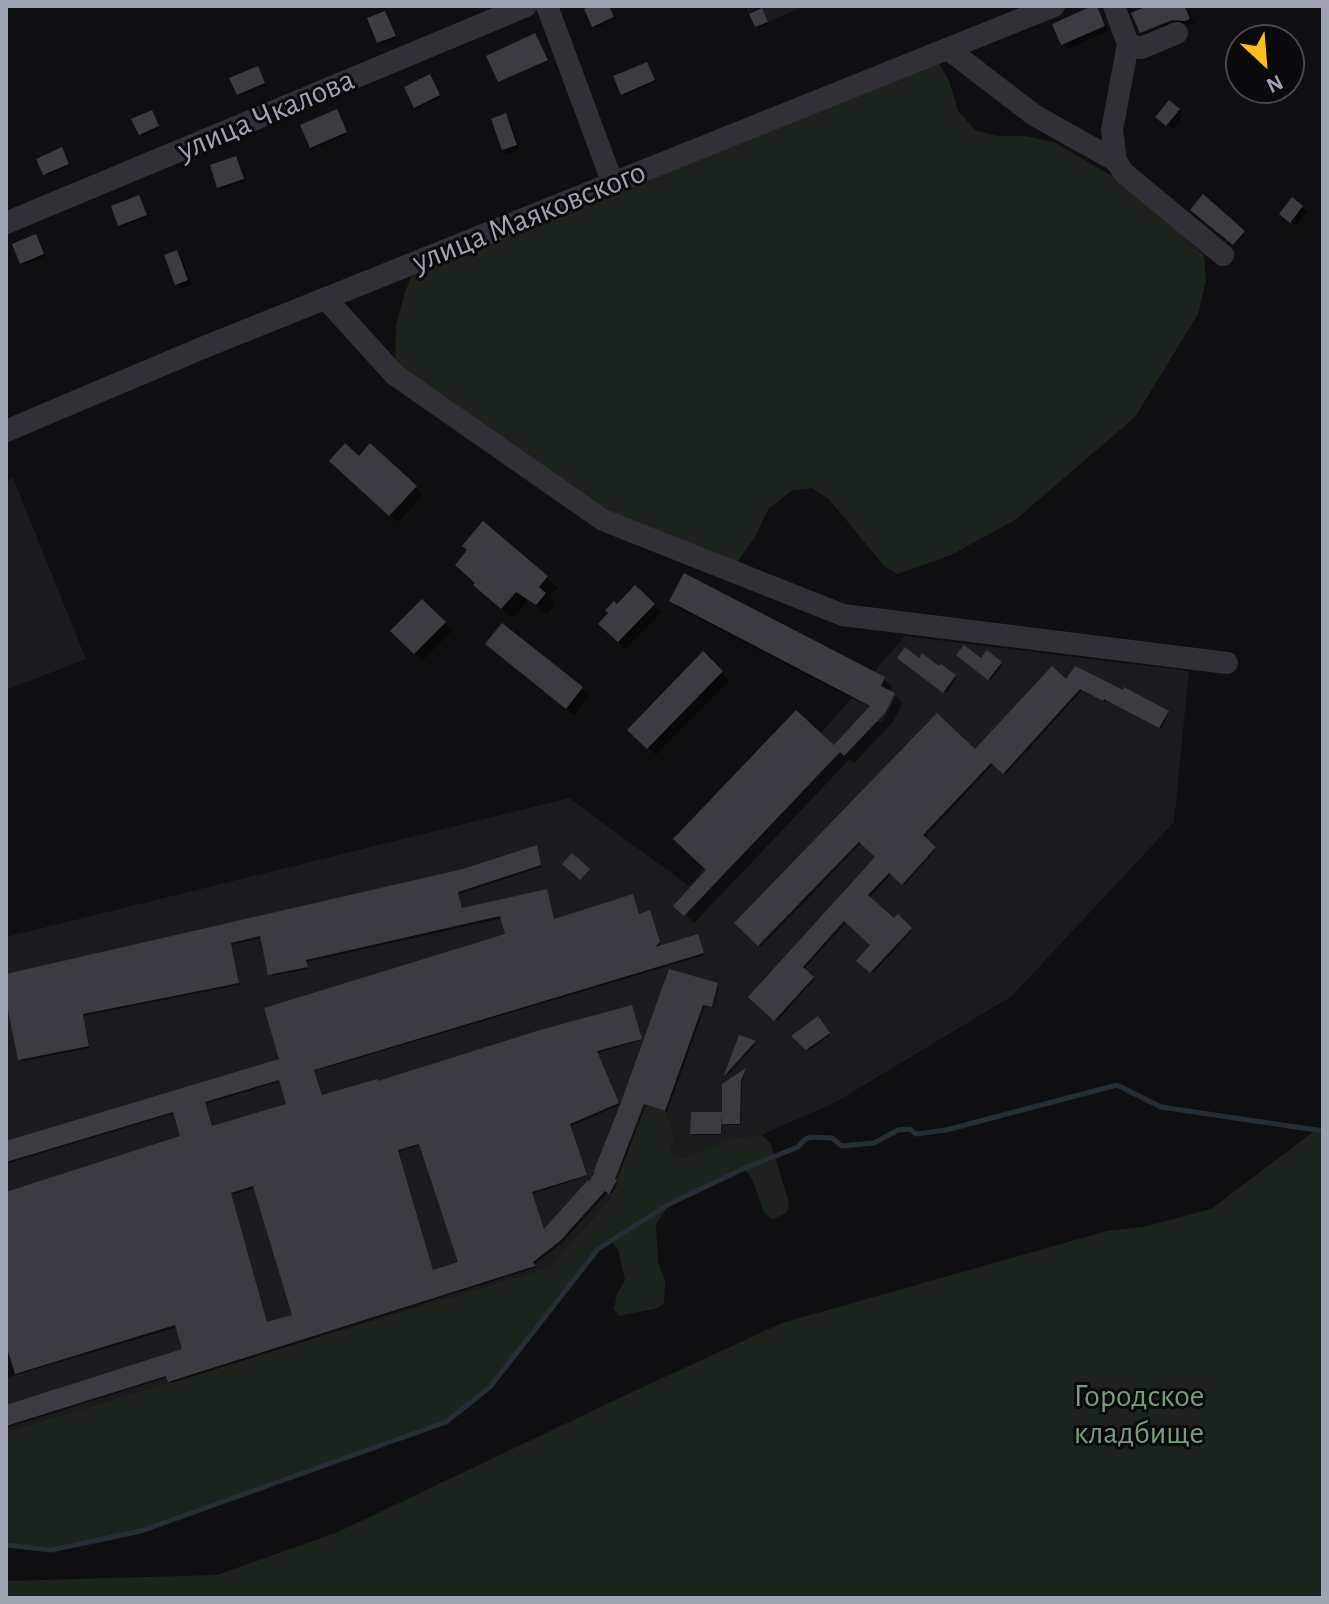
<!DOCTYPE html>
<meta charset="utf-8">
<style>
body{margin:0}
#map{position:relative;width:1329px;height:1604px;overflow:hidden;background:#0f0f11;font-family:"Alegreya Sans",sans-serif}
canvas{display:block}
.frame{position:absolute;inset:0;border:8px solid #9fa4b3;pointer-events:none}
.north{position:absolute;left:1225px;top:24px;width:80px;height:80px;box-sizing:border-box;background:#0a0a0c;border:2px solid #46484f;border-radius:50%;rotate:154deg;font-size:22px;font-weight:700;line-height:32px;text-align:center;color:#9fa4b3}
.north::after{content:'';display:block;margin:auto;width:28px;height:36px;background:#ffbd19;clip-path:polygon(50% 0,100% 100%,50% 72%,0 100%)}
</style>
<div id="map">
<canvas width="1329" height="1604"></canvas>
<div class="frame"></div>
<div class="north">N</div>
</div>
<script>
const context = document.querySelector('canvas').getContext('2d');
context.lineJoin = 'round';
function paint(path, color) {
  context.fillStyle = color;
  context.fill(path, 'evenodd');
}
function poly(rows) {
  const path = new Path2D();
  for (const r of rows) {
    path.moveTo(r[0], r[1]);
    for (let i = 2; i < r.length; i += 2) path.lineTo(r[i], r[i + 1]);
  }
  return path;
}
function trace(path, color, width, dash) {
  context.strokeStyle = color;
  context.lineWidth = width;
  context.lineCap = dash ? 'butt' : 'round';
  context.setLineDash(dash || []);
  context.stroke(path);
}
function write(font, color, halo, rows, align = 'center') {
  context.font = font + ' "Alegreya Sans",sans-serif';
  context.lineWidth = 6;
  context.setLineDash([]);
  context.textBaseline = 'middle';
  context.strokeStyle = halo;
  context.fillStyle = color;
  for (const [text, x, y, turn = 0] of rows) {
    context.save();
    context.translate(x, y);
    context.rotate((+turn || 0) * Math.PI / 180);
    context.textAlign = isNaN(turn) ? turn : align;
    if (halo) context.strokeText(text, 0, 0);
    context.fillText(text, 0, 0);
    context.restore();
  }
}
paint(poly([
 [746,6,805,6,755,27],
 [13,478,86,659,6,690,6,481],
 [905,636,1189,671,1174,822,1012,996,836,1102,625,1195,550,1267,6,1432,6,937,569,798,689,886]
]), '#1b1b1e');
paint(poly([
 [934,54,949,81,958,111,975,130,997,136,1025,136,1054,142,1124,183,1204,255,1206,280,1198,314,1135,417,1015,520,951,555,898,574,884,566,829,499,812,488,793,490,769,508,755,537,731,571,603,520,395,375,396,325,406,289,418,262],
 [644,1104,665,1111,674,1138,670,1148,674,1156,683,1158,731,1139,762,1135,771,1144,789,1203,787,1212,772,1220,764,1212,752,1179,744,1168,669,1204,656,1225,658,1262,665,1280,664,1303,658,1308,619,1316,614,1309,617,1294,625,1280,618,1249,611,1241,598,1249,490,1387,446,1422,141,1531,51,1550,6,1545,6,1432,550,1267,612,1198,609,1194,617,1180,615,1179],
 [1323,1131,1323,1598,6,1598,6,1581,217,1575,338,1532,630,1393,782,1323,1107,1231,1143,1227,1211,1209,1313,1132]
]), '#1b231c');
paint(poly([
 [596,6,609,6,615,19,596,28,587,10],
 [748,6,761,6,768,24,758,28],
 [1153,6,1186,6,1194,24,1177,24,1147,37,1144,34,1182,18],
 [1095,7,1109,31,1067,49,1063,44],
 [385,13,396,38,381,44,379,42],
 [649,66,656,82,624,95,623,94],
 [259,70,266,85,240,96,238,94],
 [432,78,441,97,417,108,416,106],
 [1179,110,1183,115,1172,129,1163,121],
 [338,113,347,134,314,149,312,147],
 [153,114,159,128,142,136,140,134],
 [505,116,510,120,520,149,508,154,503,149],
 [64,151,70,165,47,175,45,174],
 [237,160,244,181,221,189,219,187],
 [1203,197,1245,234,1235,245,1193,209],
 [140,199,147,217,122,227,120,225],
 [1292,200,1307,212,1296,226,1286,219],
 [37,238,45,256,24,265,22,263],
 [177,252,181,257,192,285,182,288,177,284],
 [359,459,415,487,423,495,398,522,339,468],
 [483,524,558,588,549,598,555,605,547,614,528,600,513,618,486,596,469,551],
 [685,575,884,679,893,688,890,692,894,695,878,721,882,723,896,696,903,703,893,722,854,763,850,759,694,923,675,906,871,708,680,609,672,601],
 [636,587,661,612,626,649,601,624],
 [422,601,452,631,422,661,393,631],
 [495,652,582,689,589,696,574,715],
 [987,653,1002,665,991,680,959,655,981,660],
 [703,654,729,680,656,755,630,730],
 [922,656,957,678,946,693,900,657,919,661],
 [1066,682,1169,714,1161,729,1107,699,1105,702,1082,690,1006,774,994,763,924,838,936,850,904,885,892,873,869,898,894,921,898,916,912,931,873,973,859,960,873,945,847,922,803,970,814,980,777,1021,751,997,878,857,862,842,761,947,737,923,975,752],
 [536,847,542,867,459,894,463,910,546,891,554,921,633,897,640,916,651,915,661,947,698,936,705,955,315,1071,323,1097,379,1083,632,1007,642,1040,598,1053,620,1105,571,1126,587,1176,532,1194,545,1232,590,1184,596,1174,621,1108,717,985,719,986,714,1008,705,1006,667,1112,646,1105,616,1182,618,1183,612,1194,608,1192,562,1243,534,1264,535,1268,172,1383,168,1377,6,1428,6,1407,185,1351,178,1327,6,1378,6,1194,182,1137,175,1113,6,1164,6,1144,282,1061,507,935,503,918,307,962,308,969,272,976,262,938,232,945,240,985,84,1016,90,1048,22,1061,6,996,6,976,464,871],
 [281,1081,289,1106,212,1128,206,1104],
 [421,1145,461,1263,434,1272,399,1152],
 [256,1188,294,1316,268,1324,231,1195],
 [818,1019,830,1035,809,1050,794,1036],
 [740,1038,756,1044,728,1075,727,1075],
 [746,1070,742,1083,741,1125,726,1125,723,1122,722,1135,694,1135,692,1133,721,1114,724,1117,724,1085]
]), '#0007');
trace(poly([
 [6,1545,51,1550,141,1531,446,1422,490,1387,598,1249,669,1204,745,1168,798,1147,804,1140,810,1137,832,1138,842,1146,874,1143,898,1130,910,1129,916,1134,946,1130,1117,1085,1161,1107,1323,1131]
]), '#252d35', 5);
paint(poly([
 [591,6,609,6,614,17,592,27,584,9],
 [1092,6,1097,6,1105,26,1061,45,1052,24],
 [1147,6,1185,6,1190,19,1185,21,1172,20,1140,33,1131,13],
 [762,8,768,22,755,27,749,14],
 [385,11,396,36,377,43,367,18],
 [535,33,548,60,498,82,486,56],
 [647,62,655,80,621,95,613,76],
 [258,66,265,83,237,95,229,78],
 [430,74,440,95,414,108,404,87],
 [1169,100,1180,109,1166,126,1155,117],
 [337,109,347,132,310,148,300,125],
 [152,110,159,126,139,135,131,119],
 [506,113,517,145,502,150,491,119],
 [62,147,69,164,43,175,36,159],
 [236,156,244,179,217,188,210,165],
 [1203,194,1245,231,1233,245,1190,210],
 [139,195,147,215,118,226,111,206],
 [1292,197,1303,206,1290,223,1279,214],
 [36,234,44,254,20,264,12,244],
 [177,250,188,280,175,285,164,255],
 [345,443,359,456,370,443,417,486,389,516,329,461],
 [483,521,548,576,539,587,546,593,536,605,516,592,501,609,473,585,475,583,455,565,467,550,462,546],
 [684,573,885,677,881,686,895,693,885,713,844,756,840,752,684,916,673,906,706,870,673,839,796,710,834,745,870,706,669,601],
 [635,585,655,604,618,642,598,624,608,613,605,610,614,601,617,604],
 [422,599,446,622,414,654,390,631],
 [502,623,583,687,566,709,485,644],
 [964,645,981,658,987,650,1002,662,988,680,956,655],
 [905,647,919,658,922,653,939,666,941,664,956,675,943,693,897,658],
 [703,651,723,671,647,749,627,730],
 [1052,666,1066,679,1075,666,1123,690,1124,687,1169,711,1159,728,1104,699,1103,701,1080,689,1003,774,991,763,923,835,936,847,902,885,889,873,868,895,894,918,898,914,912,928,870,973,856,961,870,945,844,921,803,967,814,977,774,1021,748,997,875,857,859,842,758,946,734,923,937,713,975,749],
 [537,845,541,865,458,892,462,908,547,889,554,919,633,894,639,914,650,910,660,942,655,947,698,934,704,953,314,1070,322,1095,377,1079,378,1081,540,1030,632,1005,642,1039,597,1051,619,1103,570,1124,587,1175,532,1192,544,1229,588,1180,589,1182,595,1172,593,1173,620,1105,669,969,718,983,712,1007,703,1005,665,1111,644,1104,615,1179,617,1180,609,1194,605,1191,560,1241,533,1262,535,1266,168,1382,166,1376,6,1426,6,1405,182,1349,175,1325,15,1374,6,1345,6,1192,180,1136,173,1112,6,1162,6,1141,279,1059,264,1008,505,934,500,916,306,960,308,967,268,975,260,936,231,943,239,983,83,1014,89,1046,18,1060,6,1000,6,974,463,869],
 [279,1080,286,1104,212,1126,205,1102],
 [419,1144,458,1262,433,1270,398,1150],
 [253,1186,292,1315,267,1322,231,1193],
 [572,853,590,869,580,880,562,864],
 [818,1016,830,1033,806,1050,791,1036],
 [739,1035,756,1041,725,1075,724,1075],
 [746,1068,741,1081,740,1124,722,1124,722,1084],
 [691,1112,722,1112,721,1134,690,1134]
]), '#3b3c41');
trace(poly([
 [547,6,613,184],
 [1114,6,1128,44,1112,130,1116,161,1124,173,1223,255],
 [1128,44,1141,48,1177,33],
 [948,49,1034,115,1116,161],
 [6,223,526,6],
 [326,299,395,375,603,520,843,615,1227,663],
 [6,431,202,348,1054,6]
]), '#303036', 22);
write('32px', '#9fa4b3', '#0a0a0c', [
 ["улица Чкалова",266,115,-23],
 ["улица Маяковского",529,217,-22]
]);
write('32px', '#74a078', '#0a0a0c', [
 ["Городское",1139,1396],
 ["кладбище",1139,1433]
]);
</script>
